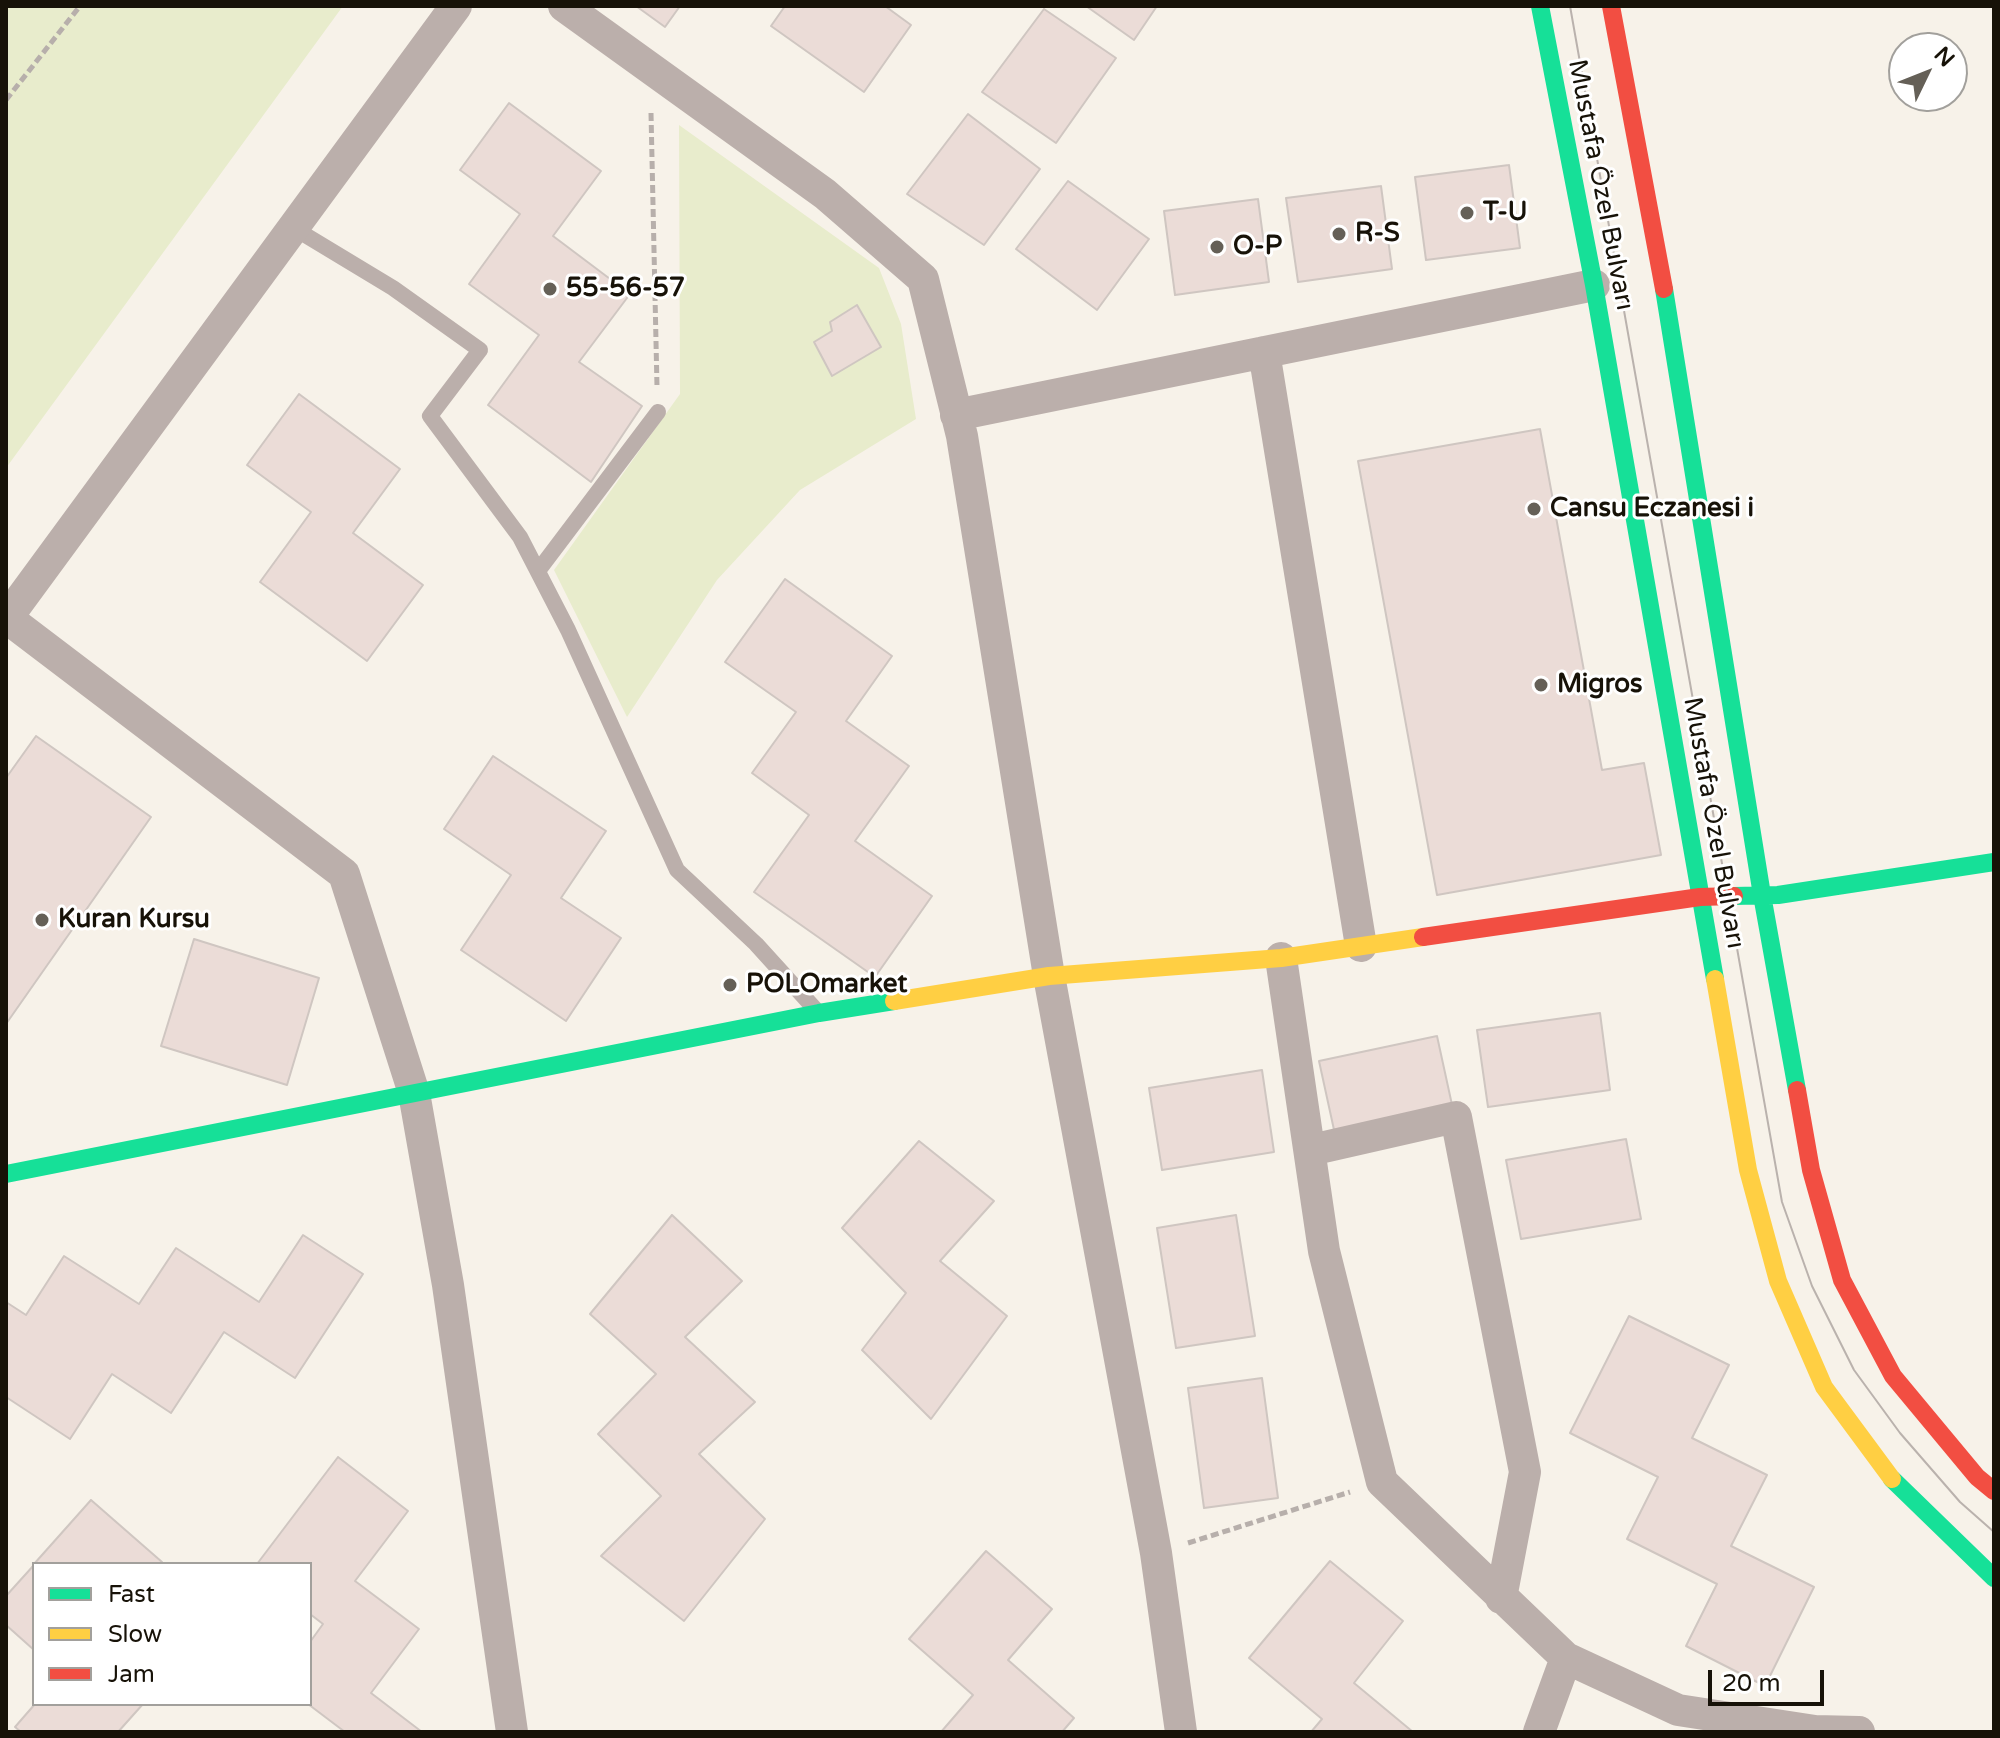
<!DOCTYPE html>
<meta charset="utf-8">
<style>
body{margin:0}
#map{position:relative;width:2000px;height:1738px;overflow:hidden;background:#f7f2e9;font-family:"Varela Round",sans-serif}
canvas{display:block}
.frame{position:absolute;inset:0;border:8px solid #171208;pointer-events:none}
.legend{position:absolute;left:32px;top:1562px;width:280px;height:144px;box-sizing:border-box;background:#fff;border:2px solid #a2a09c;margin:0;padding:10px 14px;list-style:none;font-size:24px;color:#171208}
.legend li{display:flex;align-items:center;gap:16px;height:40px}
.legend b{width:40px;border:2px solid #a2a09c}
.north{position:absolute;left:1888px;top:32px;width:80px;height:80px;box-sizing:border-box;background:#fff;border:2px solid #a2a09c;border-radius:50%;rotate:47deg;font-size:22px;font-weight:700;line-height:32px;text-align:center;color:#171208}
.north::after{content:'';display:block;margin:auto;width:28px;height:36px;background:#656057;clip-path:polygon(50% 0,100% 100%,50% 72%,0 100%)}
.scale{position:absolute;left:1708px;top:1670px;width:116px;height:36px;box-sizing:border-box;border:4px solid #171208;border-top:0;padding-left:10px;font-size:24px;line-height:28px;white-space:nowrap;color:#171208;-webkit-text-stroke:6px #fff;paint-order:stroke}
</style>
<div id="map">
<canvas width="2000" height="1738"></canvas>
<div class="frame"></div>
<ul class="legend">
<li><b style="height:10px;background:#16e098"></b>Fast</li>
<li><b style="height:10px;background:#ffcf43"></b>Slow</li>
<li><b style="height:10px;background:#f24e42"></b>Jam</li>
</ul>
<div class="north">N</div>
<div class="scale">20 m</div>
</div>
<script>
const context = document.querySelector('canvas').getContext('2d');
context.lineJoin = 'round';
function paint(path, color) {
  context.fillStyle = color;
  context.fill(path, 'evenodd');
}
function poly(rows) {
  const path = new Path2D();
  for (const r of rows) {
    path.moveTo(r[0], r[1]);
    for (let i = 2; i < r.length; i += 2) path.lineTo(r[i], r[i + 1]);
  }
  return path;
}
function trace(path, color, width, dash) {
  context.strokeStyle = color;
  context.lineWidth = width;
  context.lineCap = dash ? 'butt' : 'round';
  context.setLineDash(dash || []);
  context.stroke(path);
}
function write(font, color, halo, rows, align = 'center') {
  context.font = font + ' "Varela Round",sans-serif';
  context.lineWidth = 6;
  context.setLineDash([]);
  context.textBaseline = 'middle';
  context.strokeStyle = halo;
  context.fillStyle = color;
  for (const [text, x, y, turn = 0] of rows) {
    context.save();
    context.translate(x, y);
    context.rotate((+turn || 0) * Math.PI / 180);
    context.textAlign = isNaN(turn) ? turn : align;
    if (halo) context.strokeText(text, 0, 0);
    context.fillText(text, 0, 0);
    context.restore();
  }
}
paint(poly([
 [6,6,343,6,6,468],
 [679,125,879,268,901,324,916,419,800,490,717,580,627,717,554,570,680,394]
]), '#e8eccc');
const building = poly([
 [636,6,680,6,665,27,636,6],
 [785,6,885,6,911,25,864,92,771,26,785,6],
 [1086,6,1157,6,1134,40,1086,6],
 [1044,9,1116,58,1056,143,982,92,1044,9],
 [509,103,601,171,553,236,630,294,579,362,642,406,591,482,488,405,539,335,469,284,520,214,460,170,509,103],
 [968,114,1040,169,984,245,907,194,968,114],
 [1509,165,1520,248,1426,260,1415,177,1509,165],
 [1068,181,1149,239,1097,310,1016,249,1068,181],
 [1381,186,1392,269,1298,282,1286,198,1381,186],
 [1258,199,1269,282,1175,295,1164,211,1258,199],
 [857,305,881,347,832,376,814,342,832,331,830,322,857,305],
 [299,394,400,469,353,533,423,585,367,661,260,582,311,512,247,465,299,394],
 [1540,429,1602,770,1644,763,1661,855,1437,895,1358,461,1540,429],
 [785,579,892,656,846,721,909,766,855,841,932,896,875,977,754,892,809,815,752,773,796,712,725,662,785,579],
 [36,736,151,817,6,1024,6,778,36,736],
 [493,756,606,831,561,898,621,938,566,1021,461,950,511,875,444,829,493,756],
 [194,939,319,978,287,1085,161,1046,194,939],
 [1600,1013,1610,1090,1488,1107,1477,1030,1600,1013],
 [1437,1036,1454,1114,1336,1139,1319,1061,1437,1036],
 [1262,1070,1274,1152,1162,1170,1149,1088,1262,1070],
 [1626,1139,1641,1219,1521,1239,1506,1160,1626,1139],
 [919,1141,994,1201,940,1261,1007,1316,931,1419,862,1350,906,1293,842,1228,919,1141],
 [672,1215,742,1281,685,1337,755,1402,699,1454,765,1519,684,1621,601,1556,661,1496,598,1434,656,1374,590,1314,672,1215],
 [1236,1215,1255,1336,1176,1348,1157,1228,1236,1215],
 [303,1235,363,1274,295,1378,224,1332,171,1413,112,1374,70,1439,6,1397,6,1302,26,1315,64,1256,139,1304,176,1248,259,1302,303,1235],
 [1629,1316,1729,1365,1692,1438,1767,1475,1731,1546,1814,1587,1765,1686,1686,1646,1717,1584,1627,1539,1658,1477,1570,1433,1629,1316],
 [1262,1378,1278,1498,1204,1508,1188,1388,1262,1378],
 [338,1457,408,1511,355,1581,419,1629,371,1693,422,1732,345,1732,308,1704,310,1642,323,1624,310,1614,310,1564,257,1564,338,1457],
 [91,1500,162,1562,160,1564,34,1564,91,1500],
 [986,1551,1052,1609,1008,1660,1074,1718,1062,1732,941,1732,973,1695,909,1639,986,1551],
 [1330,1561,1403,1621,1354,1683,1413,1732,1311,1732,1322,1719,1249,1658,1330,1561],
 [34,1565,34,1650,6,1625,6,1596,34,1565],
 [35,1704,143,1704,118,1732,21,1732,15,1727,35,1704]
]);
paint(building, '#ebdcd7');
trace(building, '#cfc6c1', 2);
trace(poly([
 [6,100,80,6],
 [651,113,657,387],
 [1188,1543,1350,1492]
]), '#b7afab', 5, [8, 4]);
trace(poly([
 [292,227,393,288,480,350,430,416,520,537,568,630,677,870,756,944,815,1009],
 [538,571,658,412]
]), '#bbafab', 16);
trace(poly([
 [564,6,825,194,923,279,962,436,1049,976,1156,1553,1181,1732],
 [1264,352,1361,946],
 [956,415,1594,285],
 [7,618,344,874,414,1093,448,1285,512,1732],
 [6,619,456,6],
 [1281,958,1324,1251,1382,1482,1566,1658,1678,1710,1815,1731,1859,1732],
 [1311,1150,1456,1117,1525,1472,1501,1598],
 [1539,1732,1566,1658]
]), '#bbafab', 32);
trace(poly([
 [1540,6,1594,285,1715,979],
 [1664,289,1762,895,1797,1090],
 [1734,896,1778,895,1994,862],
 [6,1174,819,1013,894,1001],
 [1892,1479,1994,1578]
]), '#16e098', 18);
trace(poly([
 [1715,979,1748,1170,1778,1281,1824,1387,1892,1479],
 [894,1001,1049,976,1281,958,1423,937]
]), '#ffcf43', 18);
trace(poly([
 [1611,6,1664,289],
 [1423,937,1700,897,1734,896],
 [1797,1090,1811,1170,1842,1280,1893,1376,1977,1477,1994,1491]
]), '#f24e42', 18);
trace(poly([
 [1570,6,1782,1202,1812,1286,1854,1370,1900,1433,1960,1502,1994,1532]
]), '#bab2ad', 2);
for (const [x, y, r, color] of [
 [1467,213,8,"#656057"],
 [1339,234,8,"#656057"],
 [1217,247,8,"#656057"],
 [550,289,8,"#656057"],
 [1534,509,8,"#656057"],
 [1541,685,8,"#656057"],
 [42,920,8,"#656057"],
 [730,985,8,"#656057"]
]) {
  const dot = new Path2D();
  dot.arc(x, y, r, 0, 2 * Math.PI);
  context.fillStyle = color;
  context.fill(dot);
  trace(dot, '#fff', 3);
}
write('26px', '#171208', '#fff', [
 ["Mustafa Özel Bulvarı",1600,185,79],
 ["Mustafa Özel Bulvarı",1713,823,80]
]);
write('bold 26px', '#171208', '#fff', [
 ["T-U",1483,213],
 ["R-S",1355,234],
 ["O-P",1233,247],
 ["55-56-57",566,289],
 ["Cansu Eczanesi i",1550,509],
 ["Migros",1557,685],
 ["Kuran Kursu",58,920],
 ["POLOmarket",746,985]
], 'left');
</script>
